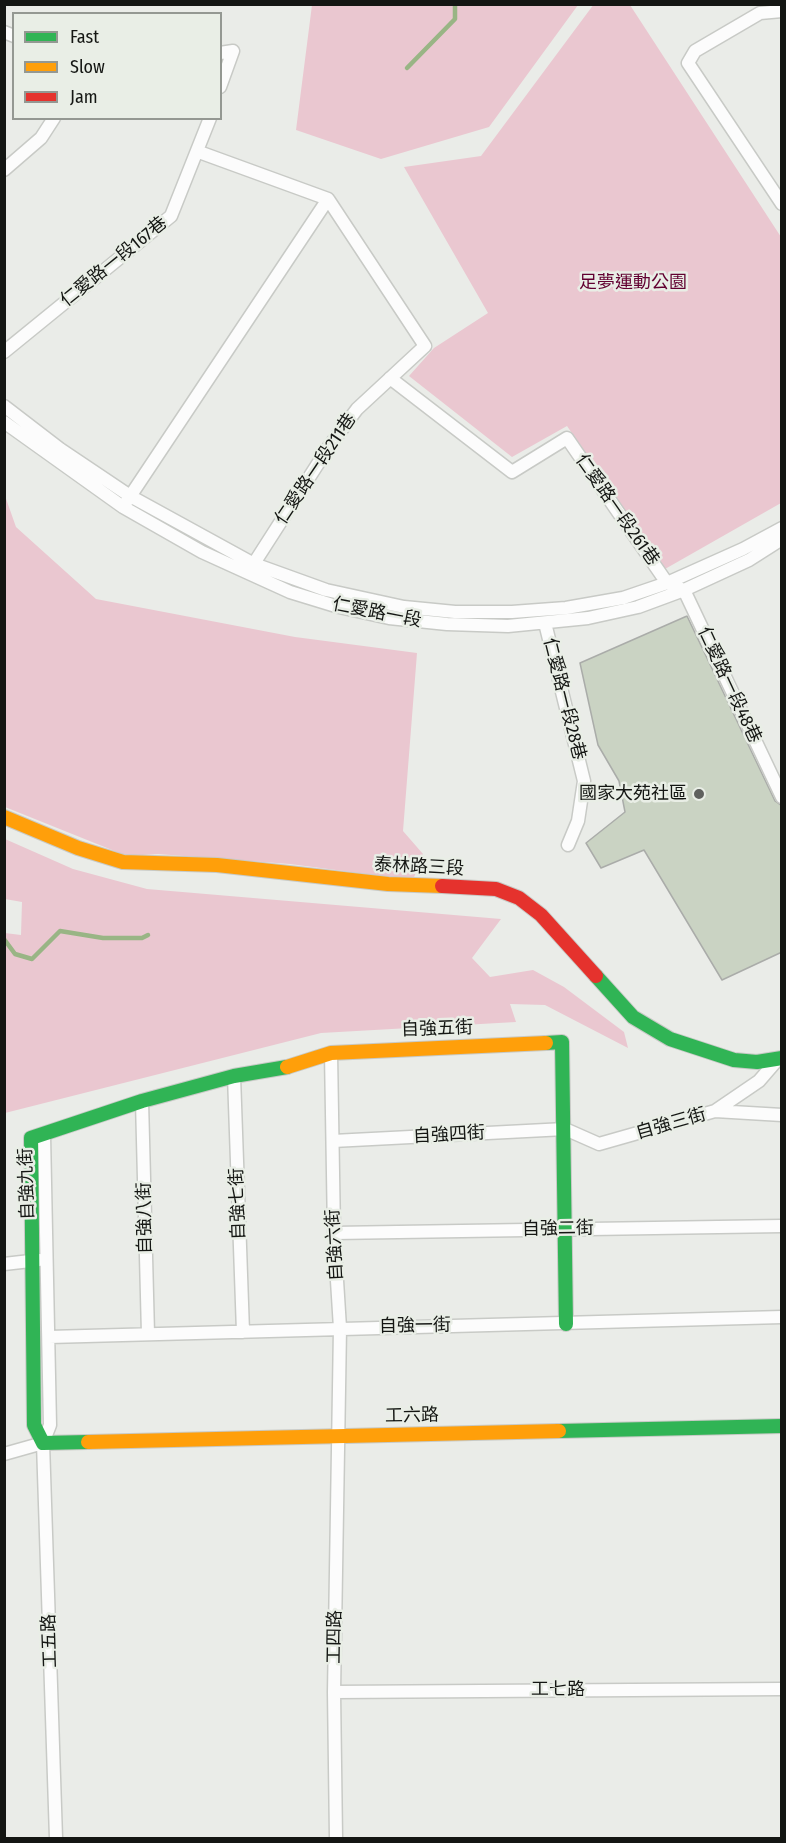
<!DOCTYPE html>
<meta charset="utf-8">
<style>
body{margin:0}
#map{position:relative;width:786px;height:1843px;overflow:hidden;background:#eaece8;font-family:"Fira Sans Condensed",sans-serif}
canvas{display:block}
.frame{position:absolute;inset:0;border:6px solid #141613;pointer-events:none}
.legend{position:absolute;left:12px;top:12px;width:210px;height:108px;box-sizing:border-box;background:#e9eee6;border:2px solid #949892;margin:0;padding:8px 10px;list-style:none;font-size:18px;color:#141613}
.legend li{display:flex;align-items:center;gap:12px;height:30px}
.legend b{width:30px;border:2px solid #949892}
</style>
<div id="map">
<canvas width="786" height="1843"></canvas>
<div class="frame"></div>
<ul class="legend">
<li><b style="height:8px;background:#30b455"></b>Fast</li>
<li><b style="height:8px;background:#ff9f0a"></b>Slow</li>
<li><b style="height:8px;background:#e5322d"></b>Jam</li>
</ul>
</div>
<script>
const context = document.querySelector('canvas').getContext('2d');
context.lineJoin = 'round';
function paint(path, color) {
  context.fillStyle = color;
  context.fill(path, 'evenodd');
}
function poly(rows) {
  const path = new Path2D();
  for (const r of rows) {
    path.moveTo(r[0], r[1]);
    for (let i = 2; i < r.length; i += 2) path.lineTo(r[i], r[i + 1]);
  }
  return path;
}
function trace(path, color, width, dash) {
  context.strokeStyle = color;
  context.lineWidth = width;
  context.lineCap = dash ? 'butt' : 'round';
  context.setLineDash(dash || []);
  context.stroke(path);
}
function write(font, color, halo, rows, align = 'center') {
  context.font = font + ' "Fira Sans Condensed","Noto Sans TC",sans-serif';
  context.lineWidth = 5;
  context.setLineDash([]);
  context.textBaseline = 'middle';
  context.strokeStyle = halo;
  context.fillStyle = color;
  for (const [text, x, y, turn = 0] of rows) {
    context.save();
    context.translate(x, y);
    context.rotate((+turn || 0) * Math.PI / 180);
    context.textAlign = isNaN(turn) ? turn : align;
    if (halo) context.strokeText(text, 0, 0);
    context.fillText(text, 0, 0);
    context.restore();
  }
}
paint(poly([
 [594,4,630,5,781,237,781,503,665,569,567,426,512,457,409,376,434,348,488,313,404,167,481,156],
 [312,5,312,4,578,5,489,127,381,159,296,130],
 [4,493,16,527,96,599,295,637,417,653,403,831,423,854,413,880,290,864,158,854,127,856,5,807],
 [5,839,73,869,147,889,501,919,472,958,490,977,533,970,564,987,624,1032,628,1048,545,1005,510,1004,516,1022,321,1033,5,1113,5,933,21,935,22,902,5,899]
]), '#eac7d0');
trace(poly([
 [407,68,455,19,455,4],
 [4,939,15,954,32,959,60,931,103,938,142,938,148,935]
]), '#99b585', 4.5);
const building = poly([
 [687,616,775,801,782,806,782,952,722,980,644,850,601,868,586,843,625,812,619,781,598,745,580,663,687,616]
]);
paint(building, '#cad3c3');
trace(building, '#aaaca9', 1.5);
const street = poly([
 [782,11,760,13,695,51,688,63,782,204],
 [4,32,14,36],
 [220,53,233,51,220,87],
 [199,152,328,199,425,346,357,409,328,448,251,568],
 [4,170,41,138,54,118],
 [4,352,171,216,210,118],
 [390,378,512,472,567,438,667,583,684,590,782,797],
 [4,406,60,449,130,496,254,564,326,590,404,607,455,612,512,612,566,608,623,598,667,583,743,549,782,528],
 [4,422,123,507,202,552,290,592,339,607,389,618,447,624,508,626,588,618,638,607,684,590,749,560,782,539],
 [127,501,328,199],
 [545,623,584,781,578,821,568,845],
 [331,1053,334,1233,340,1328,334,1692,336,1838],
 [234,1076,243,1332],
 [142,1101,148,1334],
 [715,1111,759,1081,778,1059],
 [44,1135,50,1425,43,1443,56,1838],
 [333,1141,565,1129,599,1144,715,1111,782,1115],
 [334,1233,782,1226],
 [4,1264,39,1260],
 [49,1337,782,1317],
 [4,1454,43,1443],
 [334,1692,782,1689]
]);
const fast = poly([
 [596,976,633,1017,670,1039,734,1060,757,1062,782,1058],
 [546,1043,562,1042,566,1324],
 [559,1431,782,1426],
 [88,1442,43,1443,34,1425,31,1138,142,1101,234,1076,287,1067]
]);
const slow = poly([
 [4,817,78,848,123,862,217,865,388,884,442,886],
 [287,1067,331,1053,546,1043],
 [88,1442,559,1431]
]);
const jam = poly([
 [442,886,496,889,519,898,541,915,596,976]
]);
trace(street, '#c8cac6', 15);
trace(fast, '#c8cac6', 16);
trace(slow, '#c8cac6', 16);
trace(jam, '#c8cac6', 16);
trace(street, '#fcfcfc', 12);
trace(fast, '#30b455', 14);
trace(slow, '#ff9f0a', 14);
trace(jam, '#e5322d', 14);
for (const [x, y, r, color] of [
 [699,794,6,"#5f615e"]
]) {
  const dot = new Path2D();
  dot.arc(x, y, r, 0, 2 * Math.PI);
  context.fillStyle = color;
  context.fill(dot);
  trace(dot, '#e9eee6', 2);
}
write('18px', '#141613', '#e9eee6', [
 ["仁愛路一段167巷",114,262,-39],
 ["仁愛路一段211巷",316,469,-56],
 ["仁愛路一段261巷",617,510,55],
 ["仁愛路一段",377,613,11],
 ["仁愛路一段48巷",729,685,65],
 ["仁愛路一段28巷",564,699,76],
 ["泰林路三段",419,867,3],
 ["自強五街",437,1029,-2],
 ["自強三街",671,1124,-16],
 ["自強四街",449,1135,-3],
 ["自強九街",27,1184,-92],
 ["自強七街",238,1204,-92],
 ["自強八街",145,1218,-91],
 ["自強二街",558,1229,-1],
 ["自強六街",335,1245,-93],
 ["自強一街",415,1326,-1],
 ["工六路",412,1416,-1],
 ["工四路",335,1637,-89],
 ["工五路",50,1641,-92],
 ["工七路",558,1690]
]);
write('18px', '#620031', '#e9eee6', [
 ["足夢運動公園",633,283]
]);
write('18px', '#141613', '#e9eee6', [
 ["國家大苑社區",687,794]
], 'right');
</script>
